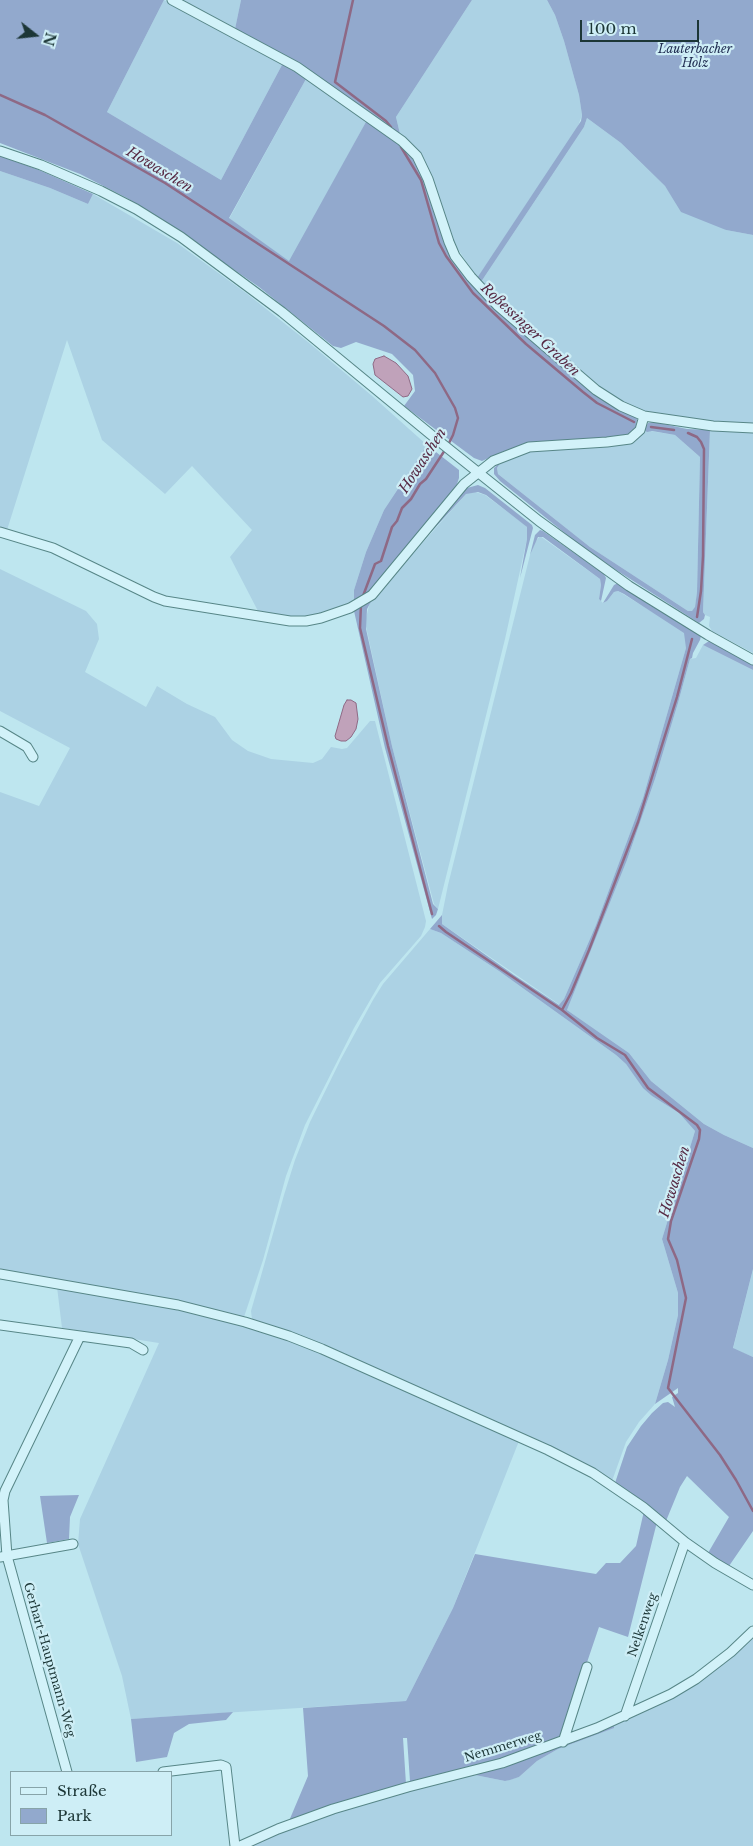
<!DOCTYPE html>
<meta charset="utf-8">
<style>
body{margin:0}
#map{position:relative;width:753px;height:1846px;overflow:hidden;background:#bee6ef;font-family:"Libre Baskerville",serif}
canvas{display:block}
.legend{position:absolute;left:10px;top:1771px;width:162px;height:65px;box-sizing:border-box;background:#ceeef6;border:1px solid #87a4a9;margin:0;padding:6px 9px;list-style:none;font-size:15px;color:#1c3636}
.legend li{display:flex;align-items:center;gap:10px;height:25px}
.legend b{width:25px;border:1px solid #87a4a9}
.north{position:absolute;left:10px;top:10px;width:50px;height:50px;-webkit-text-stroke:4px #ceeef6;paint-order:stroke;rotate:106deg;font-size:14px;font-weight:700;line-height:20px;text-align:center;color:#1c3636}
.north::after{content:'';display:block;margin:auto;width:18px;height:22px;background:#1c3636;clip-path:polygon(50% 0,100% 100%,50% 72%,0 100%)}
.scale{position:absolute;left:580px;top:20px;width:119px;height:22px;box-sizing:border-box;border:2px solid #1c3636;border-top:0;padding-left:6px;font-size:15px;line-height:18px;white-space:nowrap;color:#1c3636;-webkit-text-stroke:4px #ceeef6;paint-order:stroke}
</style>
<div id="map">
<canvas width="753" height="1846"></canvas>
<ul class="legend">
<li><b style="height:6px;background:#d2f2f9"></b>Straße</li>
<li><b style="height:14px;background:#92a9cd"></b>Park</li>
</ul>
<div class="north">N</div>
<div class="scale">100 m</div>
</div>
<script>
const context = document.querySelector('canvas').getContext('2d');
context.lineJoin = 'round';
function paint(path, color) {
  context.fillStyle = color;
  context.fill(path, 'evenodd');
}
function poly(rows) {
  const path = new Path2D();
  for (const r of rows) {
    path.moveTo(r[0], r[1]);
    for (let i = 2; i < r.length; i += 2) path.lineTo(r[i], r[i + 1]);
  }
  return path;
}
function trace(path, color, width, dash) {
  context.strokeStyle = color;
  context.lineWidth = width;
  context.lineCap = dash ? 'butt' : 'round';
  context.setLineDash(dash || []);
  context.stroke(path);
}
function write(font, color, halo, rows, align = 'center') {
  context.font = font + ' "Libre Baskerville",serif';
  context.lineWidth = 4.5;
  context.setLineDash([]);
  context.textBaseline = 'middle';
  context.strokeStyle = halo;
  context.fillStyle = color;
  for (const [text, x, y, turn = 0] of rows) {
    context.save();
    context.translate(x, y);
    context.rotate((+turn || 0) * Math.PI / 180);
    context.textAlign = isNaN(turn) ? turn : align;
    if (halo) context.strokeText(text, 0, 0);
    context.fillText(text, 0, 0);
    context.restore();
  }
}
paint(poly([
 [164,0,283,63,221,180,107,112],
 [180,0,241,0,235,29],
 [472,0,547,0,555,15,564,41,579,95,582,115,577,129,477,278,456,246,447,227,435,184,427,168,421,157,400,134,396,117],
 [306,79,367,120,290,262,229,219],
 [587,118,621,143,665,186,672,196,726,230,753,235,753,424,679,419,641,410,620,401,593,383,505,307,481,282,584,127],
 [0,171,50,188,88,204,93,194,177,243,246,293,308,342,371,395,427,445,384,510,366,552,354,590,354,600,333,611,305,617,290,617,259,613,230,557,252,530,192,466,165,494,102,440,67,340,7,530,0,528],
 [644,430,675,435,700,457,697,592,695,608,692,611,688,611,590,547,498,474,497,468,503,459,510,457,534,450],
 [710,430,753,432,753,653,712,631,709,626,710,617,705,615,703,612],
 [472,491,485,495,524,524,527,527,527,539,505,639,438,909,434,904,392,746,365,622,370,602,466,494],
 [540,536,600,579,601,585,599,599,603,603,607,601,614,592,618,591,677,627,685,633,686,639,686,648,643,798,596,925,564,999,560,1005,442,924,441,920,448,885,530,555,535,542],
 [0,569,86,611,97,624,99,639,85,672,146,707,157,686,187,704,215,717,232,740,248,751,271,759,313,763,322,759,331,747,342,749,347,748,370,721,375,721,426,921,425,927,421,936,380,983,354,1028,305,1125,286,1176,263,1260,244,1317,240,1318,0,1270,0,792,39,806,70,748,0,711],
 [703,645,753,670,753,1148,724,1135,704,1124,651,1081,629,1053,567,1010,627,860,655,779,678,703,690,659,696,658],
 [430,929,441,933,499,971,616,1055,626,1064,652,1096,679,1113,695,1131,662,1239,678,1293,678,1315,668,1360,655,1404,639,1422,626,1442,612,1481,254,1321,252,1319,251,1311,284,1195,295,1160,310,1122,341,1059,373,1000,383,984],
 [753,1269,753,1357,733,1349],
 [57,1287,176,1309,273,1333,333,1357,519,1441,453,1608,406,1701,131,1719,122,1676,78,1544,80,1519,159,1343,62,1328],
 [753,1636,753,1846,249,1846,278,1833,333,1813,460,1777,475,1775,505,1781,519,1777,537,1761,558,1749,613,1728,614,1725,680,1694,695,1685]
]), '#acd2e4');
paint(poly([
 [0,0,164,0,107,112,221,180,283,63,306,79,229,218,289,261,367,120,391,136,410,153,421,170,463,273,471,284,487,300,633,414,637,419,636,429,628,435,611,439,525,446,502,452,482,461,474,458,404,406,415,391,413,375,392,354,356,342,341,348,333,346,259,287,171,226,127,198,80,174,0,143],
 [241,0,472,0,396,117,400,134,235,29],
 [547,0,753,0,753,235,726,230,681,212,665,186,621,143,587,118,584,127,481,282,477,278,581,121,582,115,579,95,564,41,555,15],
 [0,156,39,170,93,194,88,204,50,188,0,171],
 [654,422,687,429,710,430,703,612,705,615,704,619,699,623,613,568,576,542,500,481,494,474,494,468,503,459,497,468,498,474,590,547,688,611,692,611,695,607,697,592,700,457,675,435,652,431,647,432,644,430,648,423],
 [427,445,459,470,459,478,456,487,371,591,354,600,354,590,366,552,384,510],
 [478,485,485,488,532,525,533,528,520,578,527,539,527,527,486,495,478,492,466,494,421,543,461,493,467,488],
 [540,530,543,531,604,574,606,578,601,601,599,599,601,585,600,579,543,537,538,537,530,555,535,535],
 [618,583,650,605,701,636,700,640,693,653,692,658,690,659,678,703,655,779,627,860,567,1010,629,1053,651,1081,704,1124,724,1135,753,1148,753,1269,733,1348,753,1357,753,1531,729,1566,708,1553,729,1517,687,1476,680,1487,666,1521,615,1483,627,1447,641,1426,652,1413,663,1403,668,1402,675,1407,672,1397,678,1393,678,1388,655,1404,668,1360,678,1315,678,1293,662,1239,695,1131,679,1113,652,1096,643,1088,626,1064,616,1055,499,971,441,933,430,929,442,915,442,924,514,975,559,1005,564,999,596,925,643,798,686,648,684,633,624,594,618,591,614,592,607,601,603,603,614,585],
 [373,598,367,609,366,629,392,746,433,904,438,909,436,915,432,919,385,748,354,611,356,608],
 [709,641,753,665,753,670,703,645],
 [79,1495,70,1517,69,1539,47,1543,40,1496],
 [644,1511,657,1522,628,1637,599,1627,561,1739,519,1755,412,1783,410,1781,407,1738,403,1738,406,1784,289,1821,308,1776,303,1708,406,1701,453,1608,475,1554,596,1574,606,1563,620,1563,636,1546],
 [233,1712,226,1720,189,1724,174,1733,167,1757,136,1762,131,1719],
 [614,1725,614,1728,558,1749,537,1761,519,1777,510,1780,505,1781,475,1775,460,1777,514,1762]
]), '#92a9cd');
const water = poly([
 [384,356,396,363,408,376,412,389,408,396,403,397,375,375,373,364,375,359,384,356],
 [347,700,351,700,356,703,358,719,356,729,351,737,346,741,341,741,336,739,335,736,344,705,347,700]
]);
paint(water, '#c0a2ba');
trace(water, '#8e6985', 1);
trace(poly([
 [353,0,335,82,386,121,391,127],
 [0,95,45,115,165,183,384,326,415,350,435,373,455,408,458,418,453,435,448,445],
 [401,147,421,180,439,243,446,256,473,293,526,344,583,392,597,403,634,422],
 [651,427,674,430],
 [688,433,697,437,701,442,704,449,703,556,701,591,697,617],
 [363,596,375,564,381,561,392,527,397,521,402,508,411,499,420,484,426,479,445,450],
 [361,604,360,628,388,746,432,914],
 [439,926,446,932,562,1010,597,1038,625,1055,648,1088,697,1125,700,1130,699,1139,671,1221,668,1239,677,1260,686,1298,668,1388,720,1455,736,1480,753,1511],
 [562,1010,571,993,589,950,638,822,677,697,692,639]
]), '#8e6985', 2.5);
const minor = poly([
 [172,0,297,67,402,141,417,156,428,179,449,242,455,256,471,277,497,305,596,390,621,406,644,416,713,426,753,428],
 [0,151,41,165,101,191,136,209,181,237,282,312,435,438,539,521,629,586,708,635,753,660],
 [0,532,53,548,154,597,165,601,290,621,306,621,321,618,350,608,372,595,464,484,493,461,529,447,607,442,630,439,640,430,644,416],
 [0,731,27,747,33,757],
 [0,1274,178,1305,245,1322,289,1336,322,1349,548,1450,593,1473,643,1507,685,1542,715,1563,753,1585],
 [0,1325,131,1343,143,1350],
 [0,1557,73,1544],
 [625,1716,685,1542],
 [563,1742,587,1667],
 [67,1772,7,1556,3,1500,5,1491,80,1336],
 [163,1772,221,1765,226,1767,235,1846],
 [240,1846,278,1829,333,1809,408,1787,502,1763,597,1728,671,1694,696,1679,731,1652,753,1631]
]);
trace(minor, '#578687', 11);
trace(minor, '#d2f2f9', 9);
write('italic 12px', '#222f53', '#ceeef6', [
 ["Lauterbacher",695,50],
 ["Holz",695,64]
]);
write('12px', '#1c3636', '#ceeef6', [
 ["Nelkenweg",643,1625,-71],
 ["Gerhart-Hauptmann-Weg",49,1660,74],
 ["Nemmerweg",503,1747,-17]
]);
write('italic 14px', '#572a44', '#ceeef6', [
 ["Howaschen",159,170,31],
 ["Roßessinger Graben",530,330,43],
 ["Howaschen",423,461,-57],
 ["Howaschen",675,1182,-73]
]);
</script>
